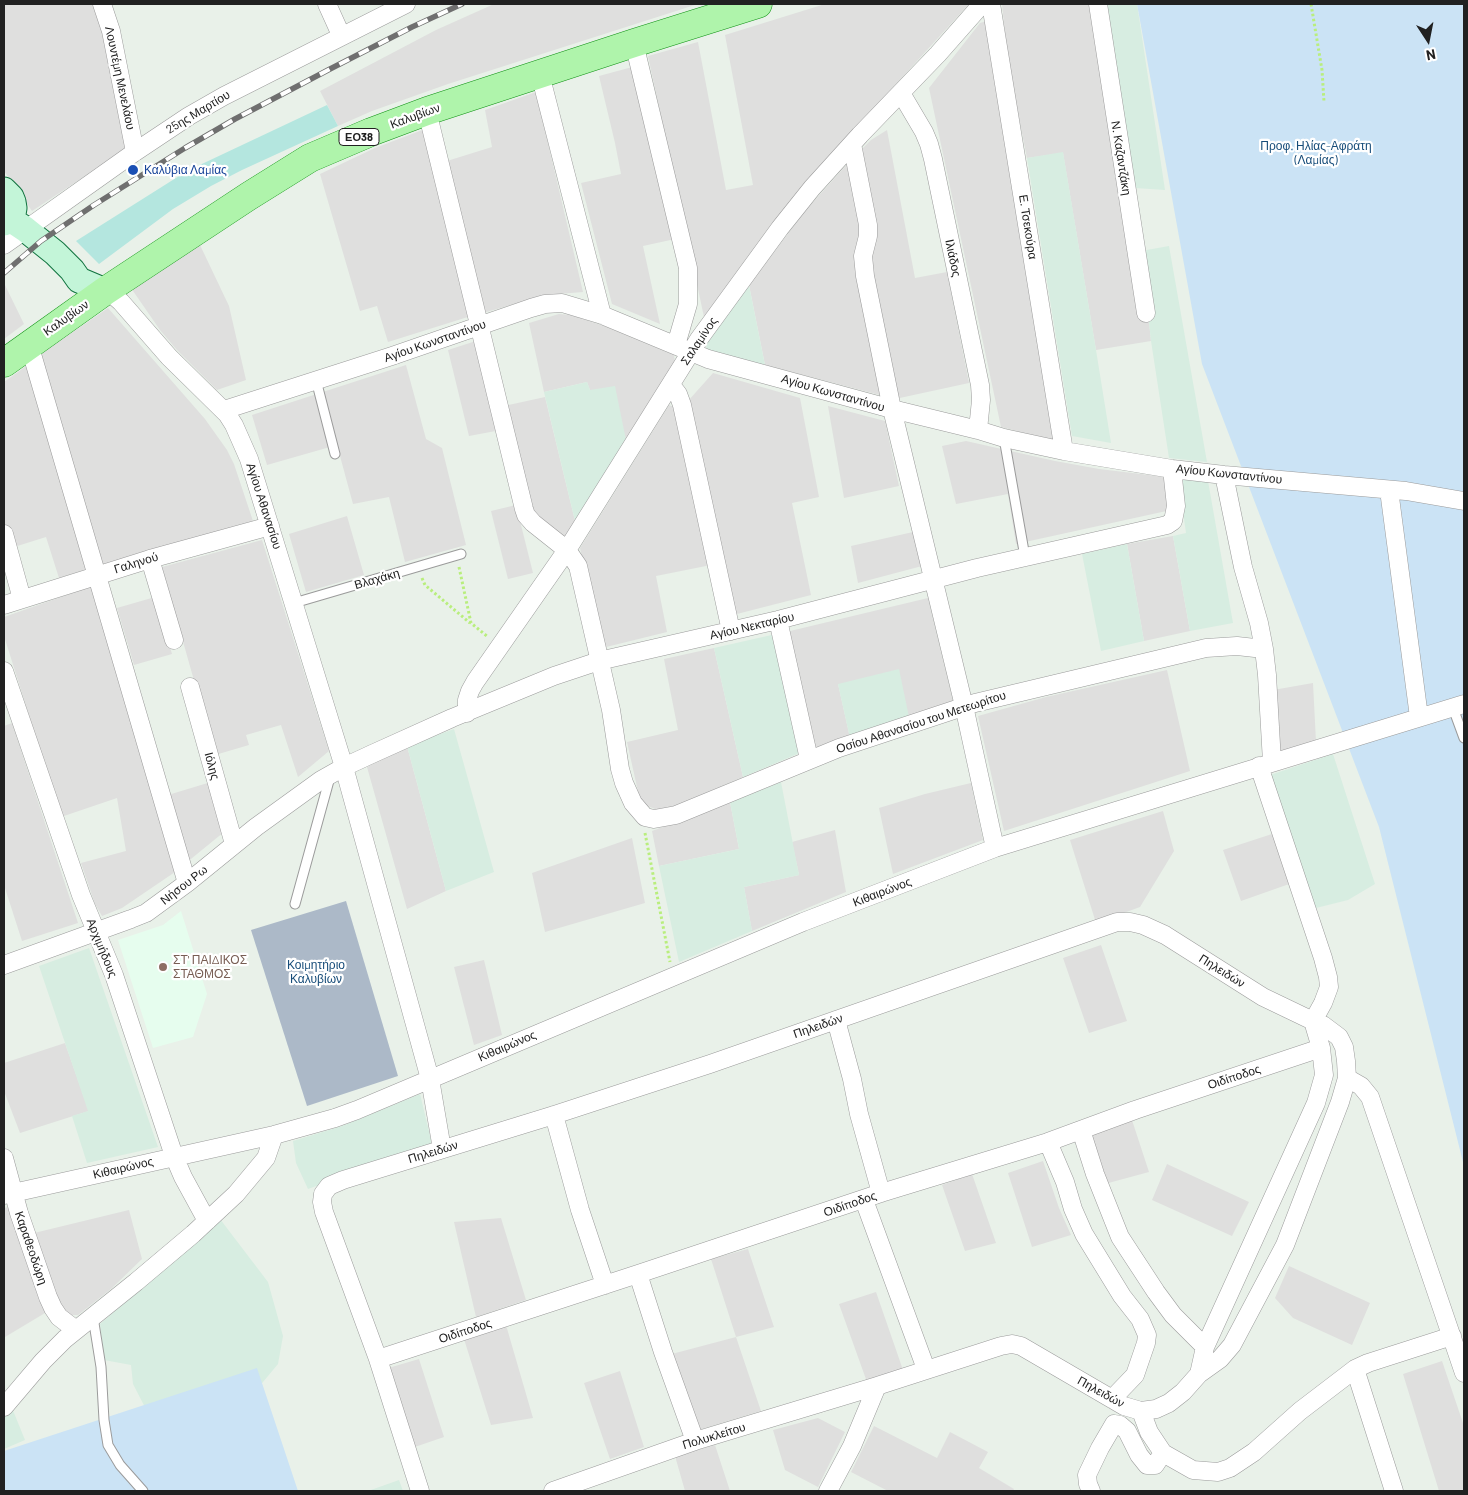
<!DOCTYPE html>
<meta charset="utf-8">
<style>
body{margin:0}
#map{position:relative;width:1468px;height:1495px;overflow:hidden;background:#e9f1e9;font-family:Barlow,sans-serif}
canvas{display:block}
.frame{position:absolute;inset:0;border:5px solid #212121;pointer-events:none}
.north{position:absolute;left:1403px;top:15px;width:50px;height:50px;-webkit-text-stroke:4px #fff;paint-order:stroke;rotate:169deg;font-size:14px;font-weight:700;line-height:20px;text-align:center;color:#212121}
.north::after{content:'';display:block;margin:auto;width:18px;height:22px;background:#212121;clip-path:polygon(50% 0,100% 100%,50% 72%,0 100%)}
</style>
<div id="map">
<canvas width="1468" height="1495"></canvas>
<div class="frame"></div>
<div class="north">N</div>
</div>
<script>
const context = document.querySelector('canvas').getContext('2d');
context.lineJoin = 'round';
function paint(path, color) {
  context.fillStyle = color;
  context.fill(path, 'evenodd');
}
function poly(rows) {
  const path = new Path2D();
  for (const r of rows) {
    path.moveTo(r[0], r[1]);
    for (let i = 2; i < r.length; i += 2) path.lineTo(r[i], r[i + 1]);
  }
  return path;
}
function trace(path, color, width, dash) {
  context.strokeStyle = color;
  context.lineWidth = width;
  context.lineCap = dash ? 'butt' : 'round';
  context.setLineDash(dash || []);
  context.stroke(path);
}
function write(font, color, halo, rows, align = 'center') {
  context.font = font + ' Barlow,sans-serif';
  context.lineWidth = 4.5;
  context.setLineDash([]);
  context.textBaseline = 'middle';
  context.strokeStyle = halo;
  context.fillStyle = color;
  for (const [text, x, y, turn = 0] of rows) {
    context.save();
    context.translate(x, y);
    context.rotate((+turn || 0) * Math.PI / 180);
    context.textAlign = isNaN(turn) ? turn : align;
    if (halo) context.strokeText(text, 0, 0);
    context.fillText(text, 0, 0);
    context.restore();
  }
}
paint(poly([
 [4,4,94,4,104,36,126,149,32,211,4,171],
 [494,4,698,4,448,84,372,111,338,126,320,91,436,30],
 [825,4,969,4,814,174,768,229,704,317,648,56,698,42,726,190,753,185,725,35],
 [1002,4,1092,4,1144,274,1151,341,1096,350,1063,153,1027,158,1008,63],
 [987,21,1055,441,1001,427,929,88,980,23],
 [636,66,675,239,643,246,660,324,612,304,581,183,621,174,615,143,599,76],
 [536,92,583,292,546,295,483,313,447,161,492,147,485,110],
 [425,129,471,316,388,342,377,306,360,311,320,174,375,148],
 [887,130,915,278,947,272,969,383,895,399,765,365,749,285,805,211,850,161,871,140],
 [200,245,229,306,246,380,217,390,177,350,160,330,131,288],
 [5,285,24,324,4,339,4,286],
 [108,308,205,419,227,450,234,464,253,521,101,565,38,356],
 [559,314,571,315,607,327,674,355,675,362,626,440,590,390,587,382,544,392,529,323],
 [479,340,501,430,469,436,448,350],
 [29,364,91,568,59,578,46,537,11,548,4,525,4,382],
 [406,365,426,439,442,448,466,545,405,562,389,497,353,504,337,445,267,465,252,415],
 [713,373,800,398,819,497,792,503,811,595,733,615,688,401],
 [545,397,576,525,569,537,558,540,535,519,504,406],
 [669,405,677,408,711,565,656,576,667,632,602,648,580,548],
 [828,406,885,421,899,486,844,498],
 [966,441,1055,461,1099,469,1166,477,1171,510,1016,544,1008,494,956,504,942,446],
 [516,505,533,573,508,579,491,511],
 [347,516,364,575,306,592,289,534],
 [913,532,922,566,858,583,851,546],
 [1173,536,1190,631,1144,641,1127,544],
 [262,540,329,751,298,777,281,725,246,735,249,745,215,755,162,567],
 [95,585,178,870,122,908,102,916,95,904,81,863,126,851,117,798,61,817,4,636,4,617],
 [155,597,172,654,134,665,117,608],
 [928,598,953,701,909,717,838,684,850,738,812,750,786,632],
 [714,648,743,777,663,812,645,805,639,796,627,742,678,730,664,659],
 [1167,670,1190,771,1004,831,978,716,1046,697],
 [1313,683,1316,742,1278,752,1273,690],
 [12,723,78,923,22,941,4,885,4,726],
 [407,746,446,891,407,909,367,767],
 [211,782,224,832,186,863,168,795],
 [971,783,983,840,893,874,879,808,925,794],
 [730,802,739,849,659,866,652,831],
 [1163,811,1174,851,1140,907,1096,923,1070,840],
 [835,830,846,892,752,931,744,887,799,875,792,842],
 [1275,833,1292,883,1241,901,1223,850],
 [632,838,645,903,545,932,532,873],
 [1101,945,1127,1021,1089,1033,1063,958],
 [484,960,502,1035,474,1045,454,967],
 [65,1043,89,1111,20,1133,4,1091,4,1063],
 [1130,1114,1149,1172,1101,1185,1084,1129],
 [1043,1161,1059,1208,1071,1235,1032,1247,1008,1173],
 [1167,1164,1249,1202,1232,1236,1152,1200],
 [972,1174,996,1243,965,1251,942,1185],
 [9,1207,45,1313,5,1337,4,1332,4,1208],
 [129,1210,142,1259,111,1289,78,1315,68,1315,61,1307,34,1233],
 [501,1218,526,1300,476,1317,454,1222],
 [748,1249,774,1327,736,1337,761,1411,692,1432,668,1355,736,1337,711,1259],
 [1289,1266,1370,1303,1352,1345,1293,1318,1275,1298],
 [876,1292,903,1370,867,1382,839,1304],
 [506,1325,533,1418,491,1425,464,1339],
 [419,1359,444,1437,409,1449,385,1369],
 [1442,1361,1464,1426,1464,1491,1439,1491,1403,1374],
 [620,1371,644,1447,610,1459,584,1383],
 [818,1418,845,1432,818,1487,785,1470,773,1430],
 [874,1426,937,1458,950,1432,988,1452,979,1468,1014,1489,1013,1491,888,1491,851,1472],
 [715,1445,730,1491,685,1491,675,1456]
]), '#dfdfde');
paint(poly([
 [181,911,207,994,193,1037,153,1048,118,940,163,925]
]), '#e6fdee');
paint(poly([
 [1104,4,1137,4,1165,190,1135,188],
 [1063,152,1096,350,1111,443,1072,436,1027,158],
 [1169,246,1207,462,1169,458,1151,341,1141,251],
 [749,285,765,365,718,355,710,352,706,349,707,341],
 [587,382,590,390,615,386,626,440,576,525,544,392],
 [1178,477,1208,481,1233,623,1190,631,1173,536,1186,533],
 [1127,544,1144,641,1101,651,1082,554],
 [776,634,802,752,743,777,714,648],
 [899,669,909,717,850,738,838,684],
 [454,729,494,872,446,891,407,746],
 [1333,754,1375,884,1348,900,1308,910,1267,776],
 [781,782,799,875,744,887,752,931,679,962,659,866,739,849,730,802],
 [89,948,158,1147,87,1163,72,1116,88,1111,39,966],
 [420,1094,432,1144,308,1189,296,1163,293,1141,342,1126],
 [220,1219,268,1282,283,1336,278,1364,258,1388,150,1417,133,1384,131,1365,104,1360,100,1324],
 [12,1408,25,1440,4,1449,4,1415],
 [399,1480,403,1491,368,1491]
]), '#d7ede1');
paint(poly([
 [327,105,338,126,242,170,211,186,173,209,99,264,76,241,187,171]
]), '#b4e6df');
paint(poly([
 [346,901,398,1076,307,1106,251,930]
]), '#acb9c8');
paint(poly([
 [1137,4,1464,4,1464,1166,1379,827,1202,364],
 [257,1368,298,1491,4,1491,4,1451]
]), '#cbe3f5');
const lane = poly([
 [316,380,335,454],
 [1004,438,1025,557],
 [294,603,461,554],
 [1453,708,1464,738],
 [295,904,330,777],
 [93,1317,101,1367,104,1420,108,1445,120,1465,143,1491]
]);
const street = poly([
 [102,4,111,31,135,152],
 [327,4,341,35],
 [991,4,1064,451],
 [1098,4,1146,313],
 [634,43,688,268,688,304,676,345],
 [540,74,602,315],
 [901,93,924,132,929,144,933,159,980,385,981,400,978,430],
 [427,111,524,509,526,515,533,523,567,550,578,566,611,710,620,769,624,783,633,803,645,817,654,819,676,815,839,748,975,703,1206,648,1237,646,1264,649],
 [852,144,868,225,868,236,863,256,865,276,892,409,964,706,995,848],
 [4,245,135,152,189,116,224,96,406,4],
 [105,291,113,295,121,302,169,357,227,414,234,425,249,459,344,767,430,1079,442,1149],
 [29,344,187,883],
 [671,385,678,394,682,405,731,631],
 [224,410,392,356,531,308,545,304,562,303,602,315,708,359,892,409,978,430,1004,438,1064,451,1172,469,1224,475,1406,491,1464,501],
 [1224,475,1243,567,1259,623,1264,649,1267,675,1272,762],
 [1389,490,1419,717],
 [4,534,22,599],
 [150,559,174,640],
 [4,605,150,559,270,526],
 [778,620,809,759],
 [4,671,81,895,114,975,174,1156,183,1177,207,1221],
 [190,687,234,844],
 [467,713,467,700,470,691,475,682,567,550,699,339,780,228,812,188,860,135,938,54,982,4],
 [4,965,131,919,146,913,187,883,256,827,321,780,344,767,372,754,452,718,554,676,599,661,778,620,977,568,1167,525,1173,521,1176,506,1172,469],
 [836,1020,852,1079,859,1114,881,1193],
 [1347,1078,1361,1086,1370,1097,1464,1373],
 [554,1115,580,1210,605,1285],
 [1081,1130,1095,1174,1120,1237,1156,1292,1173,1315,1205,1347],
 [1048,1142,1065,1182,1073,1209,1084,1234,1122,1296,1140,1319,1147,1335,1146,1343,1135,1375,1112,1399],
 [4,1158,19,1213,48,1297,53,1308,59,1317,76,1330],
 [4,1195,274,1135,335,1118,357,1110,803,922,995,848,1464,704],
 [864,1200,926,1369],
 [638,1274,663,1352,695,1441],
 [378,1359,638,1274,881,1193,1048,1142,1135,1110,1321,1048],
 [1355,1369,1394,1491],
 [1199,1374,1220,1359,1232,1345,1285,1245,1340,1102,1347,1078,1346,1061,1344,1047,1339,1037,1323,1025,1313,1021,1323,1003,1329,987,1328,977,1323,958,1259,766],
 [4,1407,43,1361,65,1339,136,1282,193,1234,236,1194,266,1158,274,1135],
 [1141,1411,1149,1432,1163,1453,1193,1470,1218,1472,1230,1468,1254,1452,1300,1411,1355,1369,1368,1363,1452,1336],
 [420,1491,378,1359,324,1212,322,1202,323,1194,329,1186,343,1180,554,1115,710,1064,1117,922,1130,922,1143,925,1165,935,1263,997,1313,1021,1321,1048,1324,1075,1316,1103,1205,1347,1199,1374,1183,1392,1169,1403,1156,1409,1141,1411,1124,1406,1021,1346,1012,1344,1001,1346,877,1386,852,1446,828,1491],
 [553,1491,695,1441,877,1386],
 [1091,1491,1088,1484,1087,1475,1100,1448,1114,1424,1120,1425,1127,1431,1139,1455,1147,1465,1155,1465,1163,1453]
]);
const secondary = poly([
 [4,190,11,197,13,202,14,208,13,214,10,219,4,223],
 [10,219,25,229,55,253,72,270,79,280,105,291]
]);
const primary = poly([
 [4,363,105,291,249,196,310,158,371,132,427,111,634,43,758,4]
]);
trace(lane, '#9b9b9b', 11);
trace(street, '#9b9b9b', 19);
trace(secondary, '#0f723e', 27);
trace(primary, '#0e9113', 29);
trace(poly([
 [1311,4,1322,70,1324,102],
 [459,567,471,623,488,637],
 [422,578,425,585,470,623],
 [645,833,670,962]
]), '#b9ee7d', 3, [2.5, 2.5]);
trace(lane, '#fff', 9);
trace(street, '#fff', 18);
trace(secondary, '#c3f5d8', 25);
trace(primary, '#aff4ab', 28);
const rail = poly([
 [4,273,41,241,94,205,185,148,235,119,330,69,412,27,462,4]
]);
trace(rail, '#6f6f6f', 5.5);
trace(rail, '#fff', 4, [11]);
for (const [x, y, r, color] of [
 [133,170,6,"#1a4fb4"],
 [163,967,5,"#8d6e63"]
]) {
  const dot = new Path2D();
  dot.arc(x, y, r, 0, 2 * Math.PI);
  context.fillStyle = color;
  context.fill(dot);
  trace(dot, '#fff', 2);
}
for (const [x, y, w] of [
 [359,137,40]
]) {
  const box = new Path2D();
  box.roundRect(x - w / 2, y - 8.5, w, 17, 4);
  context.fillStyle = '#fff';
  context.fill(box);
  trace(box, '#212121', 1);
}
write('bold 11px', '#212121', null, [
 ["ΕΟ38",359,137]
]);
write('12px', '#212121', '#fff', [
 ["Λουντέμη Μενελάου",120,78,78],
 ["25ης Μαρτίου",198,112,-31],
 ["Καλυβίων",415,116,-20],
 ["Ν. Καζαντζάκη",1121,158,81],
 ["Ε. Τσεκούρα",1028,227,81],
 ["Ιλιάδος",953,258,78],
 ["Καλυβίων",66,318,-35],
 ["Αγίου Κωνσταντίνου",435,341,-19],
 ["Σαλαμίνος",699,341,-56],
 ["Αγίου Κωνσταντίνου",833,393,16],
 ["Αγίου Κωνσταντίνου",1229,474,6],
 ["Αγίου Αθανασίου",264,506,72],
 ["Γαληνού",136,563,-17],
 ["Βλαχάκη",377,579,-16],
 ["Αγίου Νεκταρίου",752,626,-13],
 ["Οσίου Αθανασίου του Μετεωρίτου",921,722,-18],
 ["Ιόλης",212,766,75],
 ["Νήσου Ρω",184,885,-38],
 ["Κιθαιρώνος",882,892,-21],
 ["Αρχιμήδους",102,948,68],
 ["Πηλειδών",1222,971,32],
 ["Πηλειδών",818,1026,-19],
 ["Κιθαιρώνος",507,1046,-23],
 ["Οιδίποδος",1234,1077,-18],
 ["Πηλειδών",433,1152,-17],
 ["Κιθαιρώνος",123,1168,-13],
 ["Οιδίποδος",850,1204,-19],
 ["Καραθεοδώρη",31,1248,71],
 ["Οιδίποδος",465,1331,-18],
 ["Πηλειδών",1101,1392,29],
 ["Πολυκλείτου",714,1436,-17]
]);
write('12px', '#164c79', '#fff', [
 ["Προφ. Ηλίας-Αφράτη",1316,146],
 ["(Λαμίας)",1316,160],
 ["Κοιμητήριο",316,965],
 ["Καλυβίων",316,979]
]);
write('12px', '#164399', '#fff', [
 ["Καλύβια Λαμίας",144,170]
], 'left');
write('12px', '#785e54', '#fff', [
 ["ΣΤ' ΠΑΙΔΙΚΟΣ",173,960],
 ["ΣΤΑΘΜΟΣ",173,974]
], 'left');
</script>
